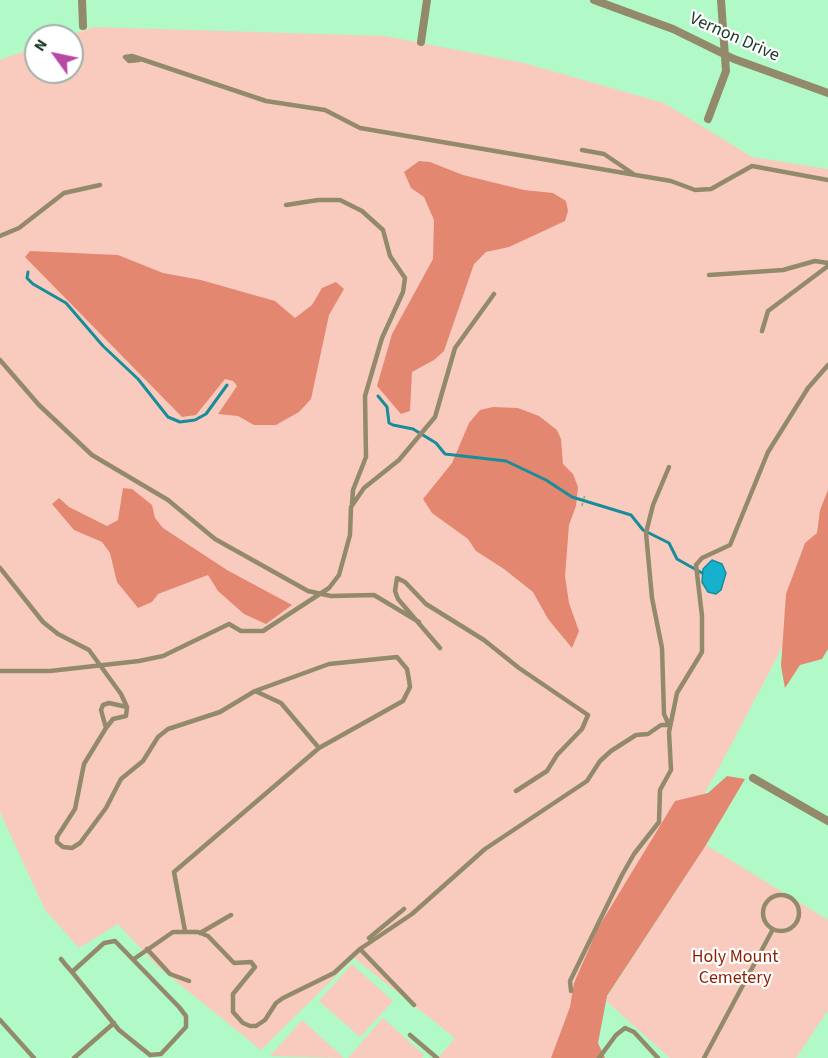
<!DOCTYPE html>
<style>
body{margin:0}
#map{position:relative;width:828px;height:1058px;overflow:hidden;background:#b1f9c7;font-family:"Source Sans 3",sans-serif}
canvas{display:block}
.north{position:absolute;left:24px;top:24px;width:60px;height:60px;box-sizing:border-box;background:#fff;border:2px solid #a4b0a8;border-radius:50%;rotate:303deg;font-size:16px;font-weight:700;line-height:24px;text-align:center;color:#1b3926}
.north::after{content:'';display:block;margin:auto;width:21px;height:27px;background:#b748a5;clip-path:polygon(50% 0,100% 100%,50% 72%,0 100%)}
</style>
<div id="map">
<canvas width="828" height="1058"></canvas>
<div class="north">N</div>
</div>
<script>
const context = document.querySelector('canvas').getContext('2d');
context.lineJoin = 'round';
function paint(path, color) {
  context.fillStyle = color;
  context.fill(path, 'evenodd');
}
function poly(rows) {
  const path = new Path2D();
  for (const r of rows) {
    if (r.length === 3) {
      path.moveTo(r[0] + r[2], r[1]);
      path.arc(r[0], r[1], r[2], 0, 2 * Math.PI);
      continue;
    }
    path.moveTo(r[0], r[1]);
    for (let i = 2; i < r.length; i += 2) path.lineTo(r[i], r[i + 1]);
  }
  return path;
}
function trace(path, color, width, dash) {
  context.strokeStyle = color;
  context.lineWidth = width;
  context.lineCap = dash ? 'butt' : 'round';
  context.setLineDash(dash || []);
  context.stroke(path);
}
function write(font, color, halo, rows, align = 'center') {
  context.font = font + ' "Source Sans 3",sans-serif';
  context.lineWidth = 4.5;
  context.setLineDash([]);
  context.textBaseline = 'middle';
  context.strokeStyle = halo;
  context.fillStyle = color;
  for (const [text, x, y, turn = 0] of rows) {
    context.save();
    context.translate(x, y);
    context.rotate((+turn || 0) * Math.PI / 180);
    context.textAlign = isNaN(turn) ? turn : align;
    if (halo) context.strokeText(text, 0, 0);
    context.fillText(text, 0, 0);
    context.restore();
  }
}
paint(poly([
 [94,27,385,36,524,63,664,103,752,157,828,169,828,560,721,764,577,1020,552,1058,438,1058,455,1038,354,958,261,1050,157,966,118,924,79,948,45,910,0,812,0,60,36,47,36,72,72,72,72,36,68,36],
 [706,845,828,920,828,1010,796,1058,670,1058,605,1000],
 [352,964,393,1001,360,1037,319,1001],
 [383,1018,424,1055,422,1058,348,1058],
 [302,1020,343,1057,342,1058,270,1056]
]), '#f9cbbf');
paint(poly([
 [419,161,430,162,463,175,524,190,553,193,566,201,568,211,565,221,509,247,486,252,474,264,444,351,434,360,412,372,410,411,401,414,377,386,392,334,433,259,434,220,424,197,411,188,404,172],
 [30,251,118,255,163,273,201,280,275,301,295,318,312,305,322,288,336,282,344,289,329,315,311,399,299,412,276,425,254,425,238,416,218,414,237,386,233,381,225,379,196,415,182,417,25,257],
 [493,407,518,408,539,416,557,430,561,439,563,464,573,474,578,487,576,506,569,525,565,576,569,603,579,631,572,648,548,619,533,592,504,569,476,551,468,539,432,513,423,499,452,463,469,423,480,410],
 [123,488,132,489,152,505,155,518,163,528,227,570,292,605,266,624,244,614,218,591,208,575,158,594,152,602,138,608,117,582,110,553,102,542,74,530,52,504,59,498,69,507,107,526,118,520],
 [828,490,828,649,822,659,800,665,785,688,781,666,786,594,805,543,817,533,820,510],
 [727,776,745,779,706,845,607,996,598,1043,605,1058,551,1058,570,1007,574,983,598,928,675,801,708,793]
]), '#e48770');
const water = poly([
 [712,560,722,564,726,573,721,590,716,594,708,592,702,582,703,569,712,560]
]);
paint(water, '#16b1cc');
trace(water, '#188d9a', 1.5);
trace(poly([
 [28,272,27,278,33,284,66,303,103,346,138,379,168,417,180,422,195,420,206,414,227,385],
 [378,396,387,407,389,423,393,425,413,429,436,443,445,454,506,461,546,480,572,497,631,515,643,530,669,543,677,559,702,573]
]), '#188d9a', 3);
trace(poly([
 [582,506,585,494]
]), '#77af89', 1.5, [3, 4.5]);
trace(poly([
 [139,60,129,61,125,57,132,56,266,101,325,110,360,128,671,181,695,190,711,189,752,166,828,180],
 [582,150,604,154,635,175],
 [286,205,318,200,340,200,362,211,383,230,390,256,405,278,403,292,382,338,365,396,366,457,353,490,352,503],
 [0,236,19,228,64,193,100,185],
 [709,275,783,270,815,261,828,263],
 [762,331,768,311,828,266],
 [0,360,39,405,92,455,168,500,215,539,308,591,331,596,374,595,419,622],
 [0,568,43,622,58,634,89,650,121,694,127,707,109,703,103,705,101,710,106,728,84,764,75,809,57,837,57,842,63,847,72,848,80,843,106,808,121,779,143,761,158,737,168,729,220,712,255,691],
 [440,648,398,599,395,591,397,578,405,582,426,604,484,640,519,668,588,715,582,729,557,755,547,771,516,791],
 [0,671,50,671,139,661,163,656,229,624,241,631,263,631,329,588,339,575,350,535,351,507,364,488,399,460,435,417,455,348,494,294],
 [106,728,113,719,126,716,127,707],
 [781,913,18],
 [185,931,174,872,319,748,403,701,410,687,409,680,407,669,397,657,329,664,255,691,281,703,319,748],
 [200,933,231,915],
 [369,938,404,909],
 [147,949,170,974,189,981],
 [360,949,412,914,485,849,587,781,600,761,611,751,636,735,648,734,661,725,669,725,664,714,662,648,652,598,646,533,653,505,669,467],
 [61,959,65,964,72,972,119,1030,150,1055,161,1054,186,1027,186,1016,179,1007,115,941,104,943,72,972],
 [134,959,173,932,198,932,208,936,234,963,251,962,255,967,233,994,233,1012,243,1023,250,1026,256,1026,265,1020,276,1003,283,998,334,973,360,949,414,1005],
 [571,991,570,981,622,875,634,854,659,822,660,790,671,770,669,732,677,693,702,652,702,616,696,565,702,558,730,545,768,452,808,388,828,365],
 [0,1020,34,1058],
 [410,1035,437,1058],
 [74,1058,114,1023],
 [599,1058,616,1035,625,1028,634,1032,658,1058],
 [704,1058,773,929]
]), '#928a6b', 4.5);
trace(poly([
 [82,0,83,26],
 [594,0,673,29,734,59,828,93],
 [421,42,427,0],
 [708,119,726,71,721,0],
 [753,778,828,821]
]), '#928a6b', 8);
write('18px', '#1b3926', '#fff', [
 ["Vernon Drive",734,38,24]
]);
write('18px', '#8c1e00', '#fff', [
 ["Holy Mount",735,958],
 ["Cemetery",735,979]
]);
</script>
